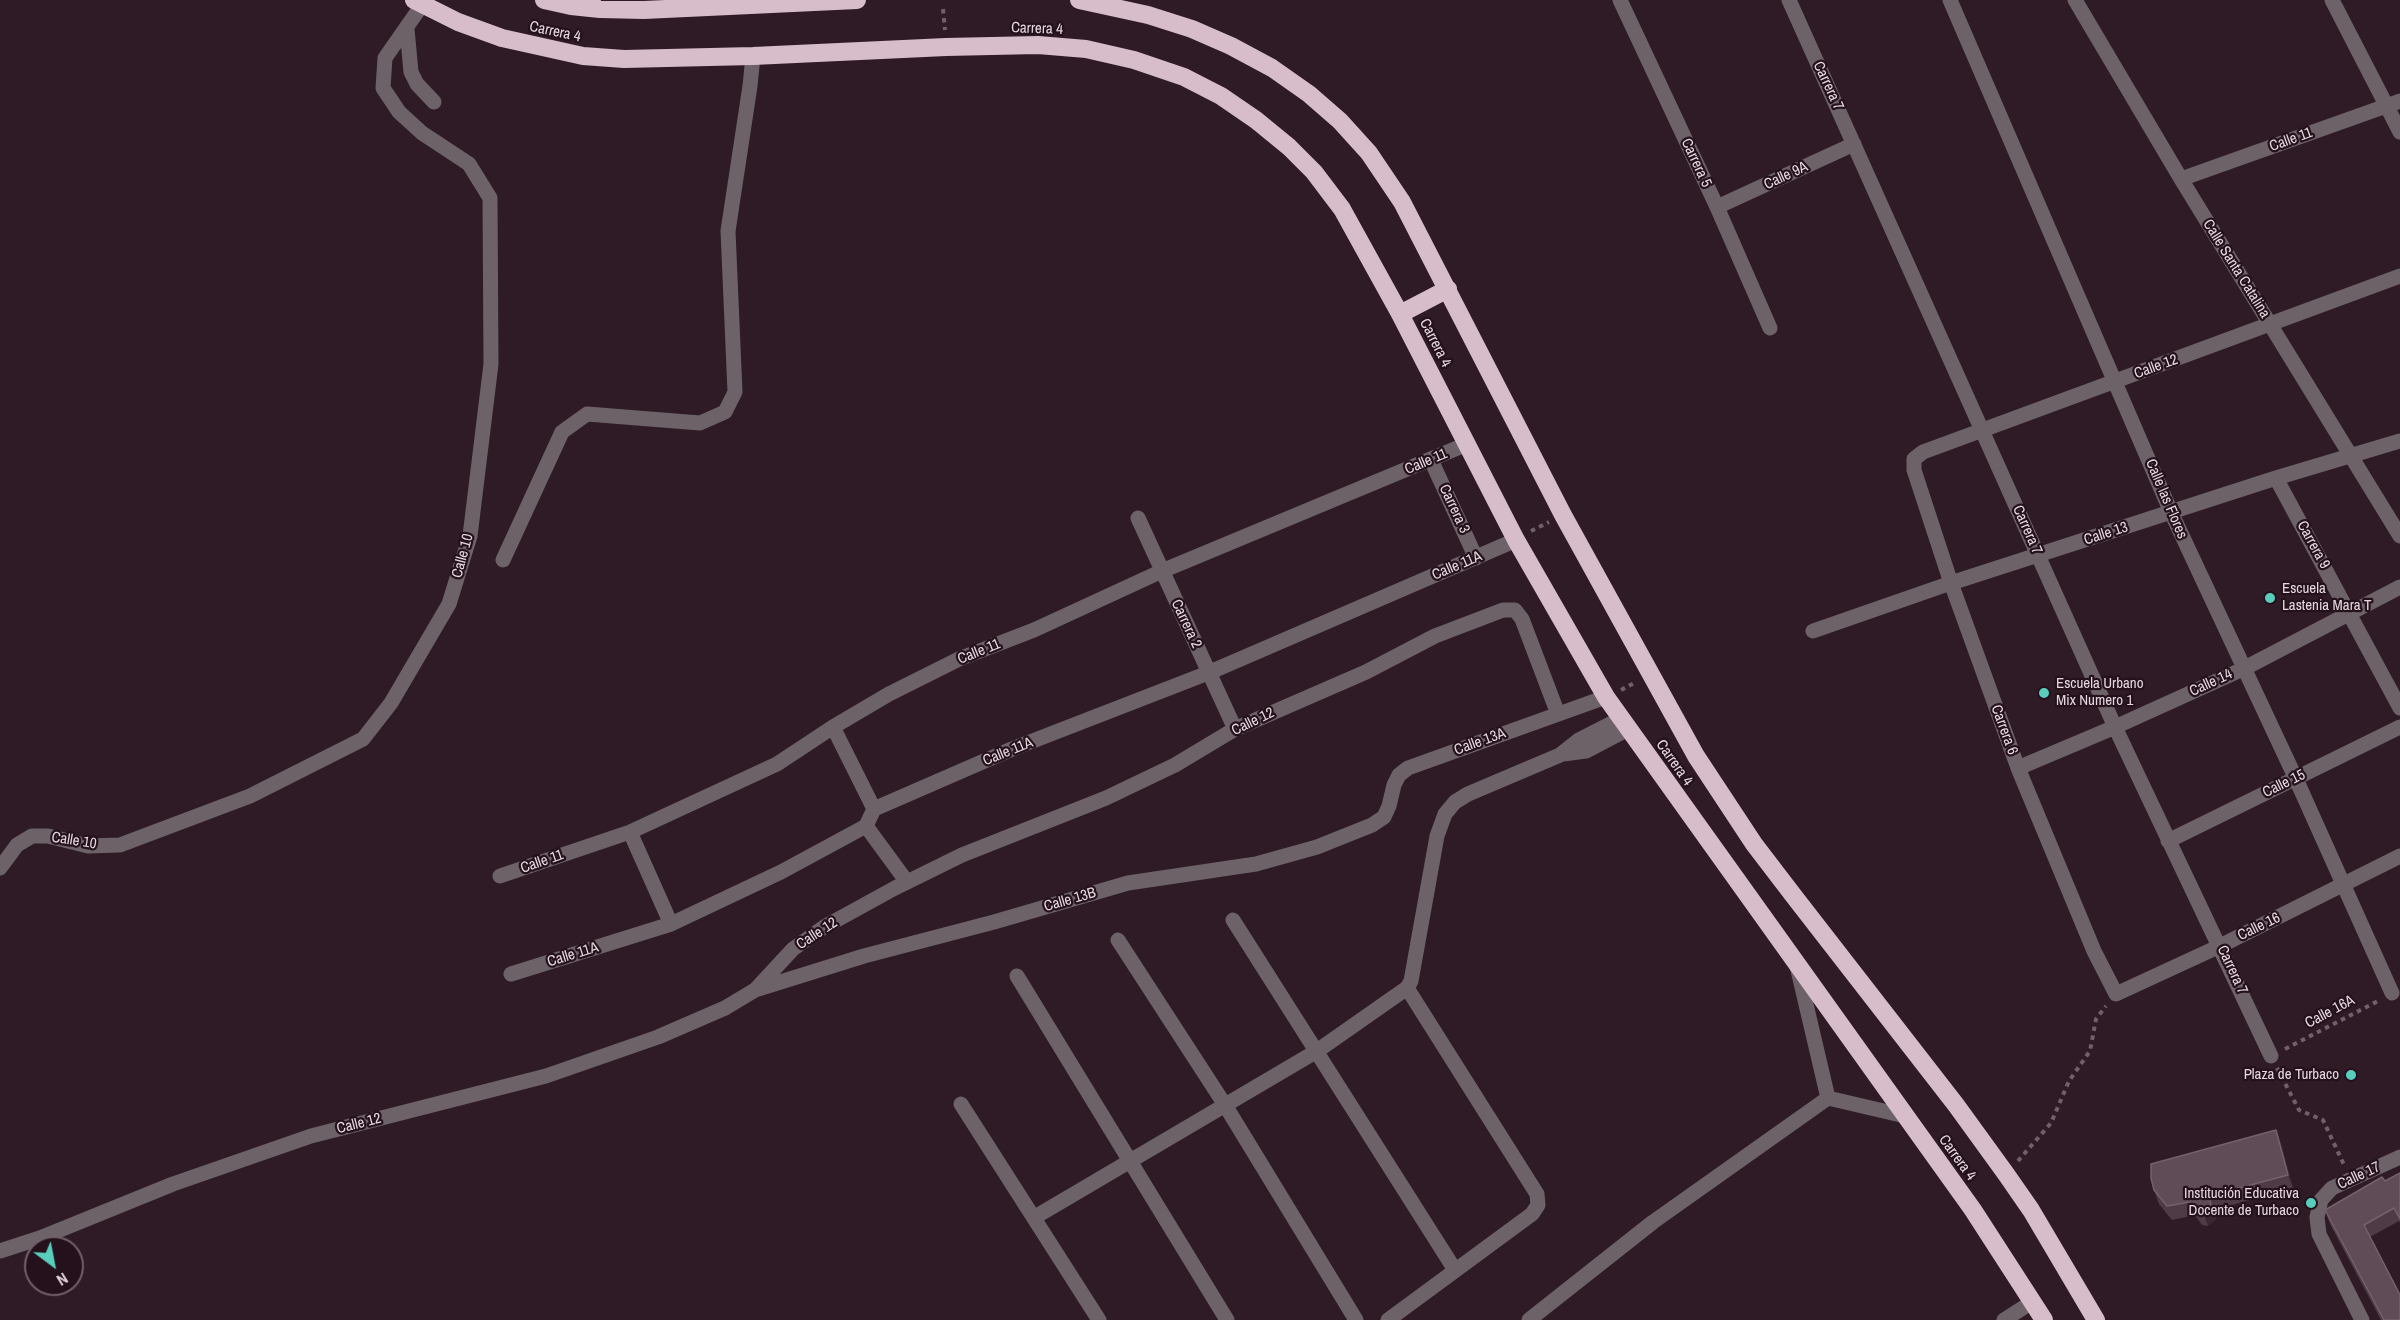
<!DOCTYPE html>
<meta charset="utf-8">
<style>
body{margin:0}
#map{position:relative;width:2400px;height:1320px;overflow:hidden;background:#2e1b25;font-family:"Archivo Narrow",sans-serif}
canvas{display:block}
.north{position:absolute;left:24px;top:1236px;width:60px;height:60px;box-sizing:border-box;background:#24111c;border:2px solid #71606a;border-radius:50%;rotate:148deg;font-size:16px;font-weight:700;line-height:24px;text-align:center;color:#e5d7de}
.north::after{content:'';display:block;margin:auto;width:21px;height:27px;background:#5acebc;clip-path:polygon(50% 0,100% 100%,50% 72%,0 100%)}
</style>
<div id="map">
<canvas width="2400" height="1320"></canvas>
<div class="north">N</div>
</div>
<script>
const context = document.querySelector('canvas').getContext('2d');
context.lineJoin = 'round';
function poly(rows) {
  const path = new Path2D();
  for (const r of rows) {
    path.moveTo(r[0], r[1]);
    for (let i = 2; i < r.length; i += 2) path.lineTo(r[i], r[i + 1]);
  }
  return path;
}
function trace(path, color, width, dash) {
  context.strokeStyle = color;
  context.lineWidth = width;
  context.lineCap = dash ? 'butt' : 'round';
  context.setLineDash(dash || []);
  context.stroke(path);
}
function paint(path, color) {
  context.fillStyle = color;
  context.fill(path, 'evenodd');
}
function write(font, color, halo, rows, align = 'center') {
  context.font = font + ' "Archivo Narrow",sans-serif';
  context.lineWidth = 4.5;
  context.setLineDash([]);
  context.textBaseline = 'middle';
  context.strokeStyle = halo;
  context.fillStyle = color;
  for (const [text, x, y, turn = 0] of rows) {
    context.save();
    context.translate(x, y);
    context.rotate((+turn || 0) * Math.PI / 180);
    context.textAlign = isNaN(turn) ? turn : align;
    if (halo) context.strokeText(text, 0, 0);
    context.fillText(text, 0, 0);
    context.restore();
  }
}
trace(poly([
 [943,9,945,30],
 [1531,531,1549,522],
 [1621,690,1636,682],
 [2285,1049,2380,1000],
 [2277,1068,2299,1110,2323,1120,2345,1167],
 [2018,1161,2051,1123,2069,1081,2090,1051,2096,1019,2106,1006]
]), '#716069', 4, [4.5, 4.5]);
trace(poly([
 [1620,0,1717,207,1770,328],
 [1789,0,2115,727,2271,1056],
 [1950,0,2171,512,2296,779,2392,993],
 [2075,0,2181,179,2400,536],
 [2332,0,2400,132],
 [407,29,411,72,417,84,434,102],
 [2181,179,2400,101],
 [1717,207,1854,144],
 [2400,276,1923,452,1914,459,1914,470,1951,583,2018,768,2094,951,2116,994,2220,946,2400,856],
 [1431,460,1476,558],
 [2276,478,2400,708],
 [1138,518,1235,729],
 [503,560,562,432,587,414,700,423,725,412,735,392,728,231,750,86,753,56],
 [1813,631,1951,583,2276,478,2400,441],
 [833,727,874,809],
 [1563,754,1586,751,1628,729],
 [2018,768,2115,727,2243,669,2400,587],
 [866,826,907,882],
 [630,832,671,924],
 [2168,841,2400,727],
 [0,868,17,845,32,836,48,836,88,846,120,845,250,796,363,739,391,703,449,604,470,536,491,364,490,198,469,164,422,133,399,112,383,88,385,58,422,5],
 [500,876,630,832,777,764,833,727,889,694,959,659,1034,630,1162,571,1467,444],
 [1233,920,1455,1270],
 [1118,940,1225,1105,1356,1320],
 [1797,966,1828,1098],
 [511,974,671,924,781,872,866,826,874,809,1012,749,1208,673,1516,540],
 [1017,976,1227,1320],
 [758,989,864,956,994,922,1128,883,1256,864,1317,847,1372,825,1384,817,1389,806,1394,785,1399,775,1408,768,1606,697],
 [961,1104,1099,1320],
 [1035,1217,1317,1051,1407,988,1411,981,1437,836,1445,814,1455,802,1468,794,1560,755,1579,740,1620,719],
 [0,1251,40,1238,173,1184,311,1136,546,1076,658,1037,725,1008,755,990,793,949,824,927,895,888,962,855,1106,798,1175,765,1235,729,1366,672,1435,636,1503,610,1515,610,1522,619,1558,714],
 [1388,1320,1532,1214,1538,1205,1537,1194,1407,988],
 [1529,1320,1653,1222,1828,1098,1905,1116],
 [2004,1320,2032,1302],
 [2362,1320,2319,1234,2317,1217,2321,1200,2332,1188,2400,1157]
]), '#6d6267', 15);
trace(poly([
 [414,0,458,22,502,38,583,56,624,59,753,56,946,47,1038,45,1086,49,1134,60,1184,77,1221,96,1256,120,1289,147,1314,172,1342,209,1400,314,1516,540,1606,697,1973,1210,2044,1320],
 [544,0,571,6,600,9,644,10,857,0],
 [1079,0,1148,15,1192,29,1231,46,1272,68,1309,94,1340,121,1369,153,1402,202,1563,515,1696,756,1754,844,1793,895,1956,1105,2006,1174,2031,1210,2096,1320],
 [1400,314,1448,289]
]), '#d7bcca', 18);
paint(poly([
 [2276,1130,2281,1144,2293,1188,2214,1210,2216,1219,2208,1226,2202,1225,2195,1215,2172,1220,2159,1204,2154,1190],
 [2400,1173,2400,1223,2399,1221,2370,1237,2400,1320,2381,1320,2330,1224,2325,1210]
]), '#4f3b45');
paint(poly([
 [2276,1130,2281,1144,2293,1188,2288,1175],
 [2209,1196,2216,1219,2208,1226,2203,1212]
]), '#3b2732');
const building = poly([
 [2276,1130,2288,1175,2209,1196,2211,1205,2203,1212,2197,1211,2190,1202,2167,1206,2154,1190,2151,1178,2151,1164,2276,1130],
 [2400,1173,2400,1219,2394,1208,2364,1225,2400,1295,2400,1320,2384,1320,2325,1210,2382,1177,2385,1181,2400,1173]
]);
paint(building, '#5f4c56');
trace(building, '#74616b', 1.5);
for (const [x, y, r, color] of [
 [2270,598,6,"#5acebc"],
 [2044,693,6,"#5acebc"],
 [2351,1075,6,"#5acebc"],
 [2311,1203,6,"#5acebc"]
]) {
  const dot = new Path2D();
  dot.arc(x, y, r, 0, 2 * Math.PI);
  context.fillStyle = color;
  context.fill(dot);
  trace(dot, '#24111c', 2);
}
write('15px', '#e5d7de', '#24111c', [
 ["Carrera 4",1037,29,2],
 ["Carrera 4",555,32,12],
 ["Carrera 7",1828,86,65],
 ["Calle 11",2291,140,-20],
 ["Carrera 5",1696,163,65],
 ["Calle 9A",1786,176,-25],
 ["Calle Santa Catalina",2236,269,58],
 ["Carrera 4",1435,343,63],
 ["Calle 12",2156,367,-20],
 ["Calle 11",1426,462,-23],
 ["Calle las Flores",2166,499,67],
 ["Carrera 3",1454,509,65],
 ["Carrera 7",2027,530,66],
 ["Calle 13",2106,534,-18],
 ["Carrera 9",2313,545,61],
 ["Calle 10",463,556,-75],
 ["Calle 11A",1457,566,-23],
 ["Carrera 2",1186,624,65],
 ["Calle 11",979,652,-22],
 ["Calle 14",2211,683,-25],
 ["Calle 12",1253,722,-26],
 ["Carrera 6",2004,730,70],
 ["Calle 13A",1480,742,-20],
 ["Calle 11A",1008,752,-22],
 ["Carrera 4",1674,763,55],
 ["Calle 15",2284,784,-26],
 ["Calle 10",74,841,9],
 ["Calle 11",542,862,-19],
 ["Calle 13B",1070,900,-16],
 ["Calle 16",2259,927,-26],
 ["Calle 12",817,934,-33],
 ["Calle 11A",573,955,-17],
 ["Carrera 7",2232,970,65],
 ["Calle 16A",2330,1012,-28],
 ["Calle 12",359,1124,-14],
 ["Carrera 4",1957,1158,54],
 ["Calle 17",2359,1176,-25]
]);
write('15px', '#e5d7de', '#24111c', [
 ["Escuela",2282,589],
 ["Lastenia Mara T",2282,606],
 ["Escuela Urbano",2056,684],
 ["Mix Numero 1",2056,701],
 ["Plaza de Turbaco",2339,1075,"right"],
 ["Institución Educativa",2299,1194,"right"],
 ["Docente de Turbaco",2299,1211,"right"]
], 'left');
</script>
